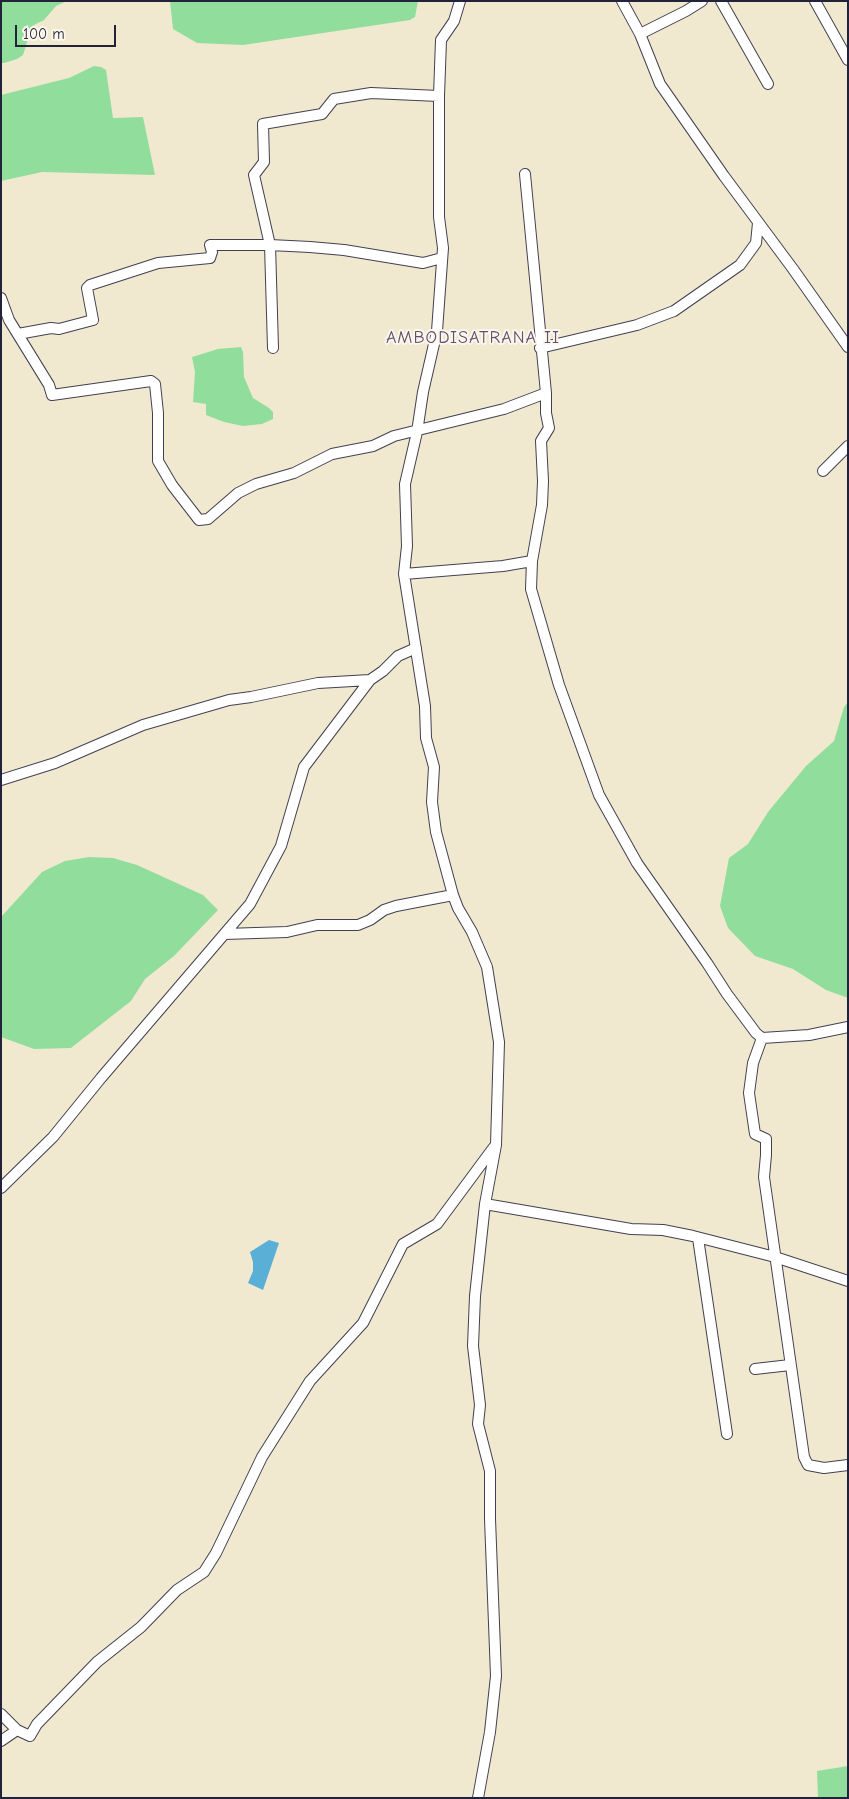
<!DOCTYPE html>
<style>
body{margin:0}
#map{position:relative;width:849px;height:1799px;overflow:hidden;background:#f0e9d0;font-family:"Comic Neue",sans-serif}
canvas{display:block}
.frame{position:absolute;inset:0;border:2px solid #22223b;pointer-events:none}
.scale{position:absolute;left:15px;top:25px;width:101px;height:22px;box-sizing:border-box;border:2px solid #22223b;border-top:0;padding-left:6px;font-size:15px;line-height:18px;white-space:nowrap;color:#22223b;-webkit-text-stroke:4px #fbf7ec;paint-order:stroke}
</style>
<div id="map">
<canvas width="849" height="1799"></canvas>
<div class="frame"></div>
<div class="scale">100 m</div>
</div>
<script>
const context = document.querySelector('canvas').getContext('2d');
context.lineJoin = 'round';
function paint(path, color) {
  context.fillStyle = color;
  context.fill(path, 'evenodd');
}
function poly(rows) {
  const path = new Path2D();
  for (const r of rows) {
    path.moveTo(r[0], r[1]);
    for (let i = 2; i < r.length; i += 2) path.lineTo(r[i], r[i + 1]);
  }
  return path;
}
function trace(path, color, width, dash) {
  context.strokeStyle = color;
  context.lineWidth = width;
  context.lineCap = dash ? 'butt' : 'round';
  context.setLineDash(dash || []);
  context.stroke(path);
}
function write(font, color, halo, rows, align = 'center') {
  context.font = font + ' "Comic Neue",sans-serif';
  context.lineWidth = 4;
  context.setLineDash([]);
  context.textBaseline = 'middle';
  context.strokeStyle = halo;
  context.fillStyle = color;
  for (const [text, x, y, turn = 0] of rows) {
    context.save();
    context.translate(x, y);
    context.rotate((+turn || 0) * Math.PI / 180);
    context.textAlign = isNaN(turn) ? turn : align;
    if (halo) context.strokeText(text, 0, 0);
    context.fillText(text, 0, 0);
    context.restore();
  }
}
paint(poly([
 [1,1,67,1,56,6,44,20,32,26,23,55,17,59,4,63,1,63],
 [170,1,418,1,415,17,410,20,243,45,197,43,173,29],
 [94,66,101,67,106,70,113,118,143,117,155,175,42,172,1,181,1,95,69,78],
 [241,347,243,352,244,377,253,398,269,408,273,412,273,419,262,424,243,426,224,422,206,415,206,404,193,402,195,372,192,357,218,349],
 [848,702,848,998,826,990,793,969,755,956,728,928,720,906,729,858,748,844,768,812,806,766,834,741,844,707],
 [89,857,113,858,137,865,203,895,218,910,174,956,145,979,131,1001,71,1048,34,1049,1,1037,1,917,42,872,65,861],
 [848,1766,848,1798,818,1798,817,1771]
]), '#91de9c');
paint(poly([
 [269,1240,279,1243,263,1290,248,1283,253,1271,253,1262,250,1252]
]), '#5aafd7');
const minor = poly([
 [460,1,454,21,441,40,439,96,439,217,443,248,437,331,423,392,417,432,405,484,407,546,404,574,425,706,426,738,434,767,432,802,436,832,453,895,458,908,472,932,487,967,499,1042,496,1145,485,1204,475,1296,473,1346,480,1405,478,1424,490,1471,490,1519,496,1676,490,1732,478,1798],
 [622,1,640,34,660,84,724,176,793,269,848,347],
 [721,1,768,84],
 [815,1,848,60],
 [640,34,686,11,702,1],
 [1,298,9,320,49,385,52,395,151,381,155,384,158,413,158,461,172,485,199,520,208,519,238,493,256,484,294,473,332,454,373,446,394,436,504,409,546,393,525,174],
 [18,334,51,328,59,329,93,320,87,288,90,285,158,263,210,258,212,252,210,245,270,245,310,247,344,250,423,263,442,258],
 [273,348,270,245,254,175,264,162,263,124,322,114,334,99,371,93,439,96],
 [540,348,637,325,674,311,740,265,756,243,758,223],
 [823,471,848,446],
 [532,561,531,589,559,685,599,795,637,863,707,963,727,994,756,1033,762,1038,809,1035,848,1027],
 [404,574,503,566,532,561,542,505,543,481,541,441,549,428,546,413,546,393],
 [1,780,55,763,143,725,229,700,251,697,318,683,370,680],
 [225,934,287,932,317,925,358,925,370,920,384,910,396,906,453,895],
 [762,1038,753,1063,749,1093,755,1134,766,1139,766,1155,764,1177,804,1457,808,1465,824,1468,848,1465],
 [1,1188,53,1137,101,1078,250,904,281,846,304,767,370,680,383,671,398,656,416,648],
 [485,1204,631,1229,663,1230,693,1236,775,1257,848,1281],
 [698,1238,727,1434],
 [755,1369,790,1365],
 [1,1714,17,1730,30,1736,37,1724,97,1662,141,1627,177,1590,204,1572,216,1553,262,1457,310,1381,363,1323,403,1244,437,1224,494,1147],
 [1,1741,17,1730]
]);
trace(minor, '#414051', 12);
trace(minor, '#fff', 10);
context.letterSpacing = '1px';
write('18px', '#664f6d', '#fbf7ec', [
 ["AMBODISATRANA II",473,338]
]);
context.letterSpacing = '0px';
</script>
